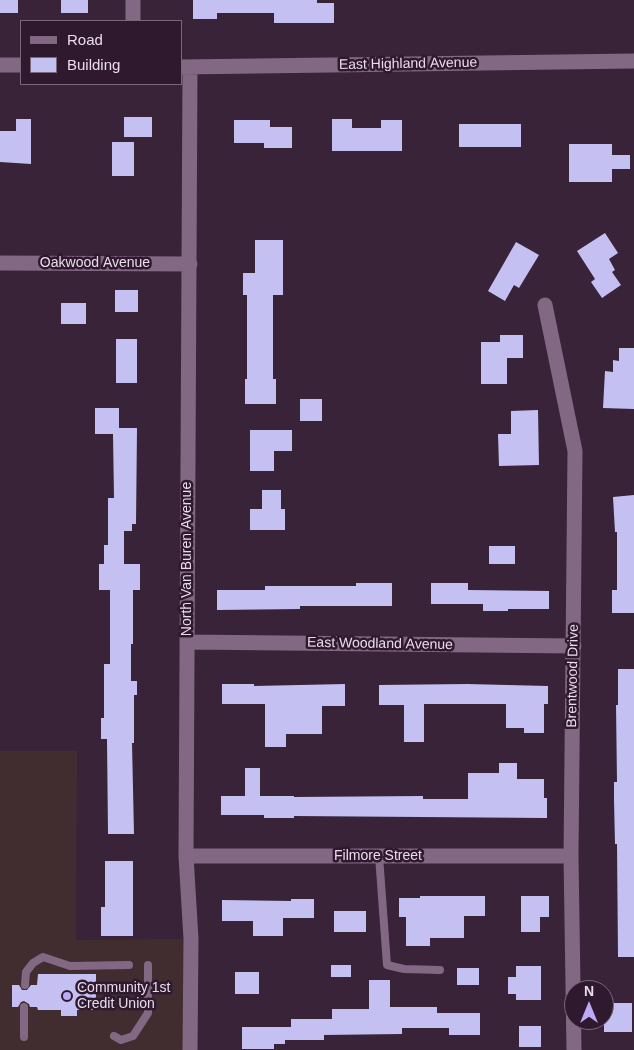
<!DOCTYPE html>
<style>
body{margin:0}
#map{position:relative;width:634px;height:1050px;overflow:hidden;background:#382339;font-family:Arial,sans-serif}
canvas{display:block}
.legend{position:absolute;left:20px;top:20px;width:162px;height:65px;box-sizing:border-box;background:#2e192f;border:1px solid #7a677a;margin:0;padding:6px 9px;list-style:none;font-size:15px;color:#ebdceb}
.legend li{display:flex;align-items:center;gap:10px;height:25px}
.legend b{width:25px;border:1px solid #7a677a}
.north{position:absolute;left:564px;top:980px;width:50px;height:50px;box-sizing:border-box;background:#2e192f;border:1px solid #7a677a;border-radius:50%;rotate:0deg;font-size:14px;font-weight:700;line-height:20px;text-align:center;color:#ebdceb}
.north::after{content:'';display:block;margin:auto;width:18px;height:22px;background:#bbaaf6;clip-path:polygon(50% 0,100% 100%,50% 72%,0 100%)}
</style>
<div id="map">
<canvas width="634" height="1050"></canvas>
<ul class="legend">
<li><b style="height:6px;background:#826882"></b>Road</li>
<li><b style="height:14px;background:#c4c1f2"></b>Building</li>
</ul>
<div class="north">N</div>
</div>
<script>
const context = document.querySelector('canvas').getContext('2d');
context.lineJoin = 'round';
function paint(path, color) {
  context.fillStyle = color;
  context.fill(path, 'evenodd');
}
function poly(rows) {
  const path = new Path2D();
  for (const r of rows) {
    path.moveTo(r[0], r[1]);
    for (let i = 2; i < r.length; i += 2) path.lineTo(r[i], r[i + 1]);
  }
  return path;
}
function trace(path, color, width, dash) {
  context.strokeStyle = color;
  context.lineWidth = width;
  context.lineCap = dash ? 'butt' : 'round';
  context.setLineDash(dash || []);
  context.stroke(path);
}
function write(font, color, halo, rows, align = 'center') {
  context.font = font + ' Arial,sans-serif';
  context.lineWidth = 5;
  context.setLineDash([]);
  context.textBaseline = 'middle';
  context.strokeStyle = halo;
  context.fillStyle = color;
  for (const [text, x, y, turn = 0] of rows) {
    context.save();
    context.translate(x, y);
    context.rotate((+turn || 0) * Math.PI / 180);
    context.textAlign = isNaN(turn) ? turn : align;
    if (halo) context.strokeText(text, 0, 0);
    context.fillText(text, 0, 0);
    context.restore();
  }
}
paint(poly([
 [0,751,77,751,76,940,191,939,190,1050,0,1050]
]), '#412d30');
paint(poly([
 [0,0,18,0,18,13,0,13],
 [61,0,88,0,88,13,61,13],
 [193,0,317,0,317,3,334,3,334,23,274,23,274,13,217,13,217,19,193,19],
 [124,117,152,117,152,137,124,137],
 [16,119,31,119,31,164,0,162,0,131,16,131],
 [332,119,352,119,352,128,381,128,381,120,402,120,402,151,332,151],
 [234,120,270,120,270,127,292,127,292,148,264,148,264,143,234,143],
 [459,124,521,124,521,147,459,147],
 [112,142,134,142,134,176,112,176],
 [569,144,612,144,612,155,630,155,630,169,612,169,612,182,569,182],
 [605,233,618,253,609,259,615,270,612,272,621,285,602,298,591,282,595,279,577,251],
 [255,240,283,240,283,295,273,295,273,379,276,379,276,404,245,404,245,379,247,379,247,295,243,295,243,273,255,273],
 [516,242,539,255,519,288,514,285,505,301,488,291],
 [115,290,138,290,138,312,115,312],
 [61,303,86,303,86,324,61,324],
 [500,335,523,335,523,358,507,358,507,384,481,384,481,342,500,342],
 [116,339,137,339,137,383,116,383],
 [619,348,634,348,634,409,603,408,605,371,613,372,613,360,619,361],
 [300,399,322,399,322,421,300,421],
 [95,408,119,408,119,428,137,428,136,524,132,524,132,531,124,531,124,564,140,564,140,590,133,590,133,644,131,644,131,681,137,681,137,695,134,695,134,743,132,743,134,834,108,834,107,739,101,739,101,718,104,718,104,664,110,664,110,590,99,590,99,564,104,564,104,545,108,545,108,498,114,498,113,434,95,434],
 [538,410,539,465,499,466,498,434,511,434,511,411],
 [250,430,292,430,292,451,274,451,274,471,250,471],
 [262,490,281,490,281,509,285,509,285,530,250,530,250,509,262,509],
 [634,495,634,613,612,613,612,590,617,590,617,532,615,532,613,497],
 [489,546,515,546,515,564,489,564],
 [356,583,392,583,392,606,300,606,300,609,217,610,217,590,265,590,265,586,356,586],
 [431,583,468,583,468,590,549,591,549,609,508,609,508,611,483,611,483,604,431,604],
 [618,669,634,669,634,957,618,957,617,844,615,844,614,800,614,782,617,782,616,705,618,705],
 [222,684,254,684,254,686,345,684,345,706,322,706,322,734,286,734,286,747,265,747,265,704,222,704],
 [467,684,548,686,548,704,544,704,544,733,524,733,524,728,506,728,506,704,424,704,424,742,404,742,404,705,379,705,379,685],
 [499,763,517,763,517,779,544,779,544,798,547,798,547,818,294,816,294,818,264,818,264,815,221,815,221,796,245,796,245,768,260,768,260,796,294,796,294,797,423,796,423,799,468,799,468,773,499,773],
 [105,861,133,861,133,936,101,936,101,907,105,907],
 [420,896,485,896,485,916,464,916,464,938,430,938,430,946,406,946,406,917,399,917,399,898,420,898],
 [521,896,549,896,549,917,540,917,540,932,521,932],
 [291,899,314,899,314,918,283,918,283,936,253,936,253,921,222,921,222,900,291,901],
 [334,911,366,911,366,932,334,932],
 [331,965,351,965,351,977,331,977],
 [516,966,541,966,541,1000,516,1000,516,994,508,994,508,977,516,977],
 [457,968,479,968,479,985,457,985],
 [235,972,259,972,259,994,235,994],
 [38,974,96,974,96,1010,77,1010,77,1016,61,1016,61,1010,38,1010,37,1007,30,1007,29,1004,24,1001,21,1002,18,1007,12,1007,12,985,19,985,22,990,27,990,31,985,37,985],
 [369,980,390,980,390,1007,437,1007,437,1013,480,1013,480,1035,449,1035,449,1028,402,1028,402,1034,324,1035,324,1040,285,1040,285,1044,274,1044,274,1049,242,1049,242,1027,291,1027,291,1019,332,1019,332,1009,369,1009],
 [613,1003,632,1003,632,1032,604,1032,604,1013,613,1013],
 [519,1026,541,1026,541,1047,519,1047]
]), '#c4c1f2');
trace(poly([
 [379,856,387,965,404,969,440,970],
 [25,985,26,972,33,963,43,957,70,966,129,965],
 [114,1036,121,1040,133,1036,148,1013,148,965],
 [24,1037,24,1007]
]), '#826882', 8);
trace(poly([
 [133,0,133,21],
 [0,65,21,65],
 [181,67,634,61],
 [190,67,186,856,191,939,190,1050],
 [0,263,190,264],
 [545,305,575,451,571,856,574,1050],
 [187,642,574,646],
 [186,856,571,856]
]), '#826882', 15);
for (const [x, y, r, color] of [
 [67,996,5,"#bbaaf6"]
]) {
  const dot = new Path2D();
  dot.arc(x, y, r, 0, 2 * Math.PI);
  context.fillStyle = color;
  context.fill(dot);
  trace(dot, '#2e192f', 2);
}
write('14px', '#ebdceb', '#2e192f', [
 ["East Highland Avenue",408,64,-1],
 ["Oakwood Avenue",95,263],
 ["North Van Buren Avenue",187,559,-90],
 ["East Woodland Avenue",380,644,1],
 ["Brentwood Drive",573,676,-89],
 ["Filmore Street",378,856]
]);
write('14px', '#ebdceb', '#2e192f', [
 ["Community 1st",77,988],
 ["Credit Union",77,1004]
], 'left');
</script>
